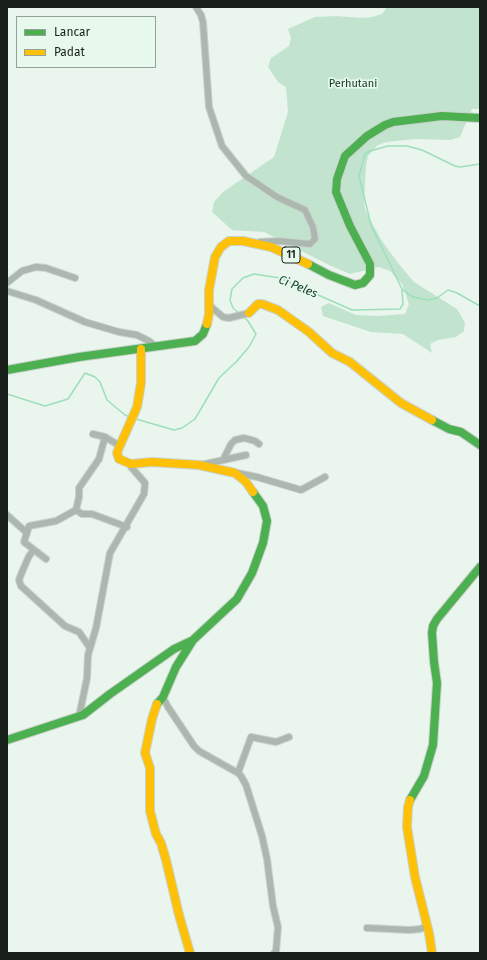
<!DOCTYPE html>
<style>
body{margin:0}
#map{position:relative;width:487px;height:960px;overflow:hidden;background:#eaf5ed;font-family:"Fira Sans",sans-serif}
canvas{display:block}
.frame{position:absolute;inset:0;border:8px solid #19201c;pointer-events:none}
.legend{position:absolute;left:16px;top:16px;width:140px;height:52px;box-sizing:border-box;background:#e6f9ec;border:1px solid #94a299;margin:0;padding:5px 7px;list-style:none;font-size:12px;color:#19201c}
.legend li{display:flex;align-items:center;gap:8px;height:20px}
.legend b{width:20px;border:1px solid #94a299}
</style>
<div id="map">
<canvas width="487" height="960"></canvas>
<div class="frame"></div>
<ul class="legend">
<li><b style="height:5px;background:#4caf50"></b>Lancar</li>
<li><b style="height:5px;background:#ffc107"></b>Padat</li>
</ul>
</div>
<script>
const context = document.querySelector('canvas').getContext('2d');
context.lineJoin = 'round';
function paint(path, color) {
  context.fillStyle = color;
  context.fill(path, 'evenodd');
}
function poly(rows) {
  const path = new Path2D();
  for (const r of rows) {
    path.moveTo(r[0], r[1]);
    for (let i = 2; i < r.length; i += 2) path.lineTo(r[i], r[i + 1]);
  }
  return path;
}
function trace(path, color, width, dash) {
  context.strokeStyle = color;
  context.lineWidth = width;
  context.lineCap = dash ? 'butt' : 'round';
  context.setLineDash(dash || []);
  context.stroke(path);
}
function write(font, color, halo, rows, align = 'center') {
  context.font = font + ' "Fira Sans",sans-serif';
  context.lineWidth = 3.5;
  context.setLineDash([]);
  context.textBaseline = 'middle';
  context.strokeStyle = halo;
  context.fillStyle = color;
  for (const [text, x, y, turn = 0] of rows) {
    context.save();
    context.translate(x, y);
    context.rotate((+turn || 0) * Math.PI / 180);
    context.textAlign = isNaN(turn) ? turn : align;
    if (halo) context.strokeText(text, 0, 0);
    context.fillText(text, 0, 0);
    context.restore();
  }
}
paint(poly([
 [387,7,480,7,480,109,472,109,460,137,451,140,415,139,387,142,378,145,368,156,366,166,364,203,366,212,382,241,398,263,414,282,457,309,465,323,464,331,456,337,438,340,430,344,432,353,403,334,371,332,323,316,321,307,329,303,356,315,378,316,405,314,409,304,402,284,390,271,379,267,350,274,329,265,264,232,232,230,212,212,214,202,223,192,274,157,288,112,286,87,278,82,268,67,271,58,289,46,291,38,288,29,315,17,335,16,363,18,372,17,382,14]
]), '#c2e4cf');
trace(poly([
 [403,290,413,297,428,300,437,298,448,290,457,293,480,306],
 [240,314,233,308,230,300,232,289,243,278,254,274,280,278,352,310,400,309,403,304,402,289,371,225,359,176,365,154,370,151,388,146,407,146,422,150,455,166,460,167,480,164],
 [7,394,45,406,68,399,85,373,95,377,100,382,107,400,125,415,130,417],
 [136,419,174,430,182,428,195,419,219,378,236,362,249,347,256,334,248,321,243,316]
]), '#9cdfb8', 1.5);
const street = poly([
 [196,7,201,15,203,22,209,107,222,146,246,176,277,197,305,210,313,227,315,239,310,244,279,241,260,242],
 [7,283,22,271,36,267,46,268,75,278],
 [7,291,36,300,85,322,119,332,137,335,149,341,156,347],
 [209,305,223,317,229,318,249,313],
 [93,434,105,437,120,446],
 [223,460,231,444,235,440,244,438,255,441,259,444],
 [201,465,246,455],
 [237,473,257,477,301,490,325,477],
 [76,510,79,497,79,488,99,459,105,437],
 [7,515,26,532],
 [34,550,29,556,22,572,19,580,21,586,65,626,79,632,90,648],
 [46,559,24,542,29,526,56,521,76,510,82,514,92,514,127,527],
 [163,697,168,707,194,746,199,751,238,773,241,776,246,785,262,836,267,859,273,906,278,927,276,951,274,953],
 [79,717,87,678,88,655,96,628,110,553,144,494,145,483,131,467,129,463],
 [238,773,251,737,276,742,289,737],
 [367,928,410,930,420,929,428,926]
]);
const fast = poly([
 [308,264,329,275,355,285,363,283,370,275,370,264,350,226,336,192,337,179,345,156,367,136,385,125,393,122,442,116,480,118],
 [7,370,79,357,195,341,203,334,207,324],
 [432,420,449,429,461,432,480,445],
 [157,704,163,697,176,667,193,640],
 [7,740,83,715,110,694,174,649,193,640,237,599,252,573,263,543,267,521,263,506,253,492],
 [410,800,424,776,433,745,437,683,434,662,432,633,433,626,437,619,480,567]
]);
const slow = poly([
 [249,313,258,304,262,304,278,310,309,332,332,353,350,362,401,403,432,420],
 [207,324,209,314,209,290,215,257,221,247,229,241,243,241,271,247,308,264],
 [141,349,141,383,137,407,118,450,117,453,119,459,131,464,152,462,199,465,235,473,246,482,253,492],
 [157,704,152,719,145,753,150,768,150,811,156,834,161,843,166,860,179,915,190,953],
 [410,800,408,807,407,827,415,877,429,933,432,953]
]);
trace(street, '#c9d2cc', 8);
trace(fast, '#c9d2cc', 10);
trace(slow, '#c9d2cc', 10);
trace(street, '#abb7af', 6);
trace(fast, '#4caf50', 8);
trace(slow, '#ffc107', 8);
for (const [x, y, w] of [
 [291,255,18]
]) {
  const box = new Path2D();
  box.roundRect(x - w / 2, y - 8, w, 16, 3);
  context.fillStyle = '#e6f9ec';
  context.fill(box);
  trace(box, '#19201c', 1);
}
write('bold 10px', '#19201c', null, [
 ["11",291,255]
]);
write('11px', '#0f3722', '#e6f9ec', [
 ["Perhutani",353,84]
]);
write('italic 12px', '#183f2a', '#e6f9ec', [
 ["Ci Peles",298,287,22]
]);
</script>
